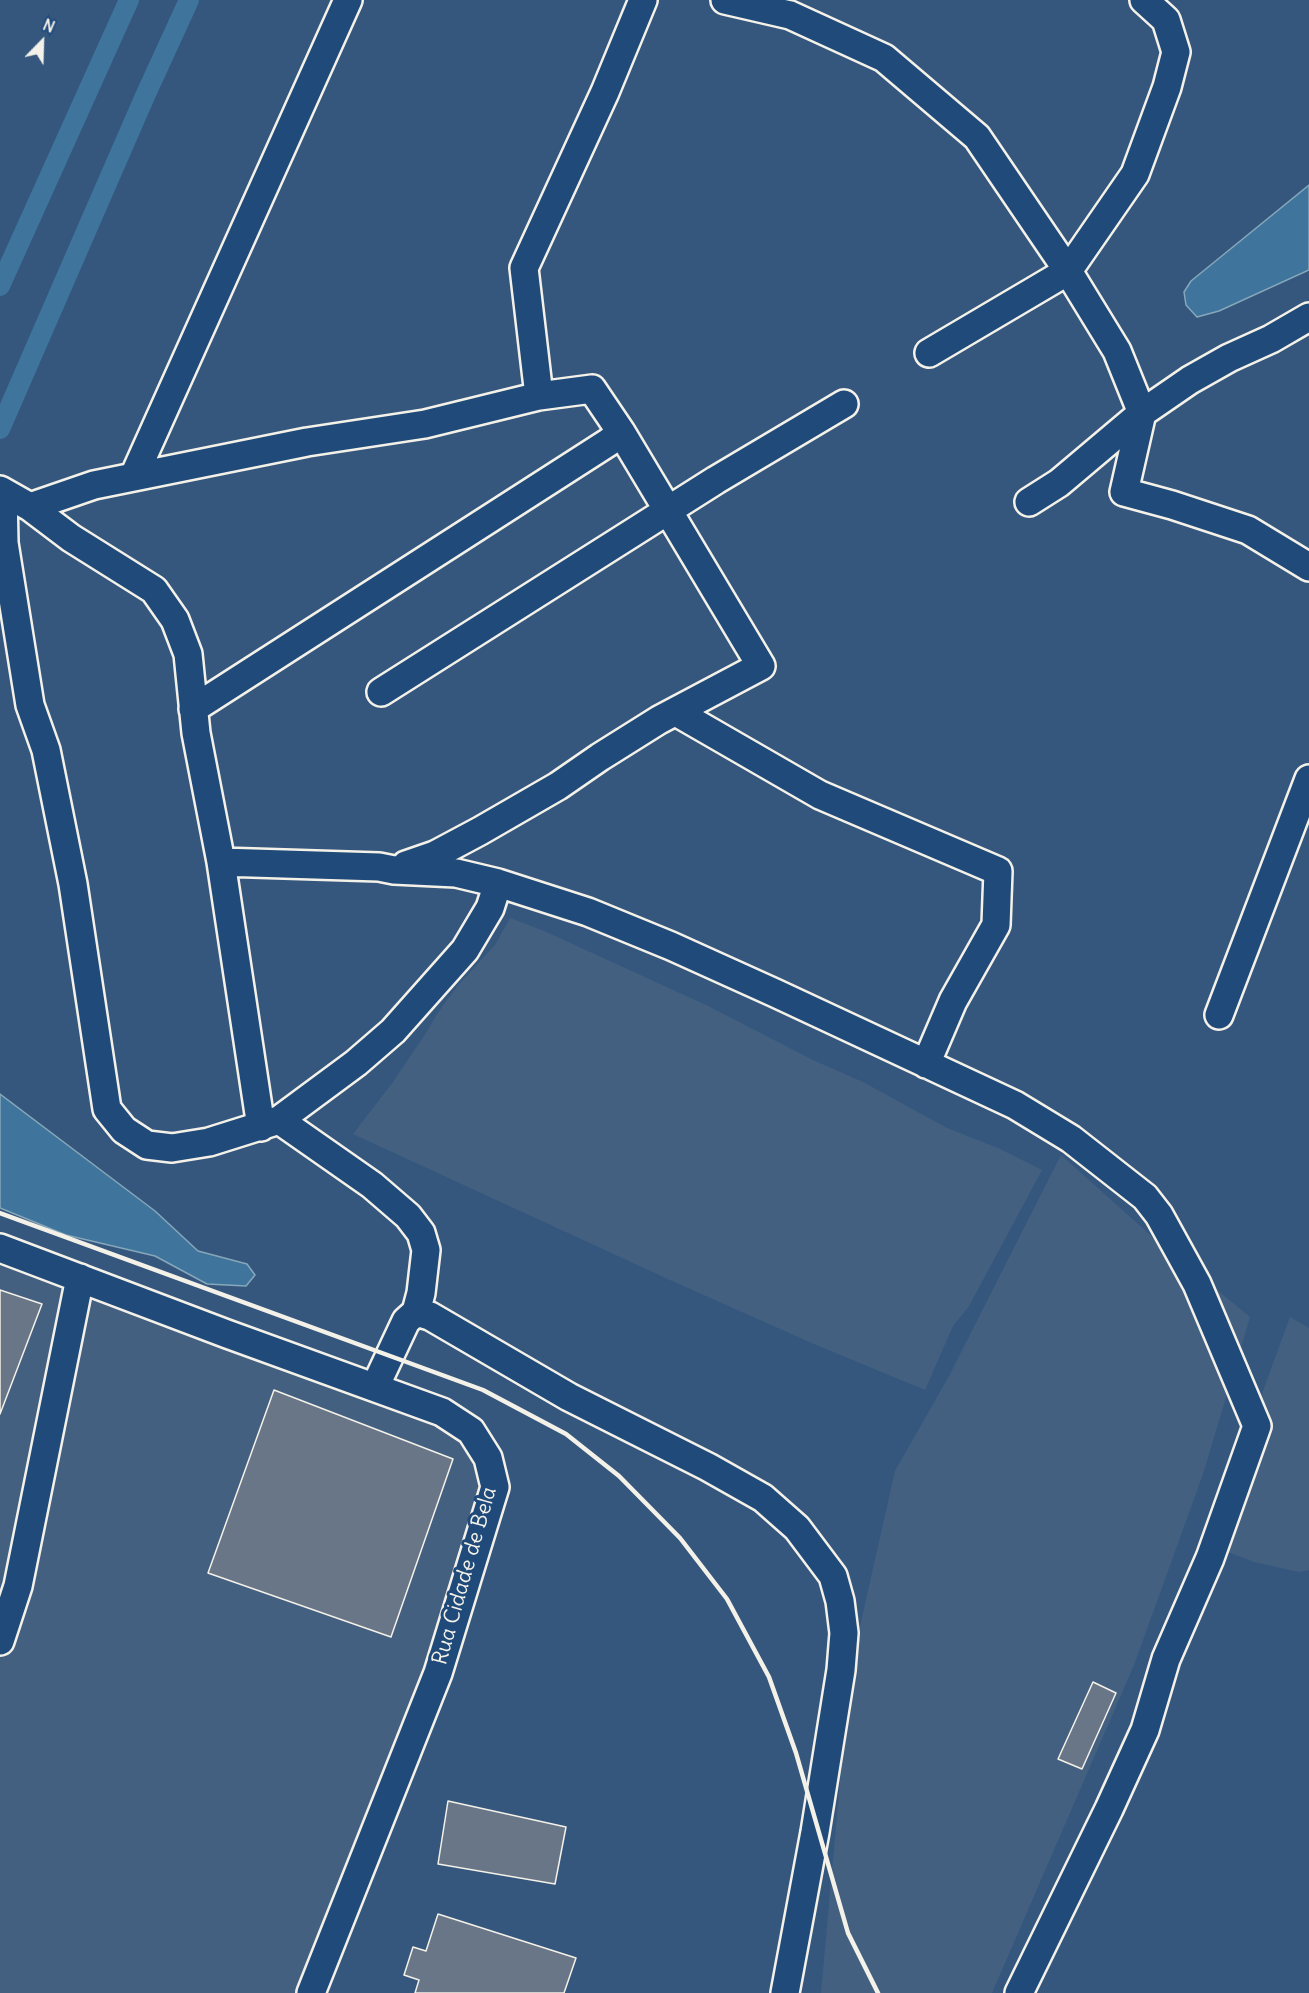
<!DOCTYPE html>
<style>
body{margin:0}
#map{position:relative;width:1309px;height:1993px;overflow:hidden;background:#35577e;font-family:Delius,sans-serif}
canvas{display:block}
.north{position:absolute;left:12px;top:12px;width:60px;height:60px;-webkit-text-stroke:4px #1f4a7a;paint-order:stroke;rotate:23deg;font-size:16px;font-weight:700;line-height:24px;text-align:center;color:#f4f1e8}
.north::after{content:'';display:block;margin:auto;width:21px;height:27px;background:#f4f1e8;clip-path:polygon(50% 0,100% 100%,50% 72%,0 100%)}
</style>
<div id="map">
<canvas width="1309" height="1993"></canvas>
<div class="north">N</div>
</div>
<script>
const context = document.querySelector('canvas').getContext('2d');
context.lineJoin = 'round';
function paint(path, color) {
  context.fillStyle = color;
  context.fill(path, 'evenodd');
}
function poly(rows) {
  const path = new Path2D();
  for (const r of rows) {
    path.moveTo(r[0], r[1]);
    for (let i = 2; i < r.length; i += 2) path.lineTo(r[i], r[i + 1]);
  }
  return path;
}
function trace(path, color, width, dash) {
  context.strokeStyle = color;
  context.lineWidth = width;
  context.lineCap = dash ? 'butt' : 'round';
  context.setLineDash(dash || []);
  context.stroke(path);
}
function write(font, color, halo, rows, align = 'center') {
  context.font = font + ' Delius,sans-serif';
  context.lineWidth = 6;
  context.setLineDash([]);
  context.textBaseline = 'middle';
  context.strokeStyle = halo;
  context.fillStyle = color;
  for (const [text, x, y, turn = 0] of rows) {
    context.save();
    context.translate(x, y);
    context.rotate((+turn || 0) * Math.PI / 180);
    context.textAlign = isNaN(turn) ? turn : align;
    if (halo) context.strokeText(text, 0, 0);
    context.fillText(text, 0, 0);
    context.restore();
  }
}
paint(poly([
 [510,918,544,931,706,1005,813,1060,863,1082,947,1128,998,1148,1042,1170,969,1306,953,1326,925,1390,814,1344,670,1280,353,1134,393,1082,426,1033,437,1014,459,984,495,945],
 [1061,1155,1157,1241,1250,1317,1203,1474,1134,1665,992,1993,821,1993,840,1782,858,1635,895,1471,949,1376],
 [0,1249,441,1412,495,1487,311,1993,0,1993],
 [1290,1317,1309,1328,1309,1570,1299,1572,1254,1562,1207,1544]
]), '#446081');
const water = poly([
 [1309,185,1309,270,1219,311,1197,317,1186,305,1184,292,1191,281,1309,185],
 [0,1094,155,1211,198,1251,247,1264,255,1275,246,1286,207,1284,155,1256,66,1235,0,1208,0,1094]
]);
paint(water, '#3f759c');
trace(water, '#87a7ba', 1.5);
trace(poly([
 [0,286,129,0],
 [0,429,145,96,189,0]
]), '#3f759c', 20);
const building = poly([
 [0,1290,42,1304,0,1414,0,1290],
 [274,1390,453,1459,391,1637,208,1573,274,1390],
 [1093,1682,1116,1693,1082,1769,1058,1759,1093,1682],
 [448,1801,566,1827,555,1884,438,1864,448,1801],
 [438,1914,576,1958,564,1993,415,1993,419,1980,404,1975,413,1947,426,1951,438,1914]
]);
paint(building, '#687688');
trace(building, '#f4f1e8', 1.5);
const minor = poly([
 [725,0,790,15,884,58,977,137,1068,271,929,353],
 [1144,0,1166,20,1176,52,1167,87,1135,174,1068,271,1117,351,1142,413,1124,492,1172,505,1248,530,1309,567],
 [539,396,524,268,605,92,643,0],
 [134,476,348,0],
 [0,490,30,507,71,538,154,590,175,620,188,654,196,733,221,862,379,867,394,870,456,873,498,883,588,912,671,946,775,993,1015,1105,1071,1139,1145,1197,1159,1215,1197,1284,1257,1426,1210,1558,1166,1659,1145,1730,1109,1809,1019,1993],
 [3,492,4,543,30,705,46,750,73,884,107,1109,124,1130,147,1145,172,1148,209,1142,279,1120,372,1185,408,1216,421,1233,426,1250,421,1293,416,1312,406,1321,375,1387],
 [1029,502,1059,483,1142,413,1190,380,1229,358,1271,339,1309,317],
 [30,507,94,485,307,442,425,424,539,396,592,389,621,432,609,442,193,709],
 [381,692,716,480,844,404],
 [676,712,820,795,998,871,996,925,953,1001,926,1064],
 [221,862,261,1127],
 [406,865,435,855,480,831,558,786,600,757,659,720,761,666,621,432],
 [1219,1015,1309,779],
 [279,1120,356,1063,393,1031,465,950,490,908,498,883],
 [0,1248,227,1334,442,1412,471,1431,488,1458,495,1487,438,1673,311,1993],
 [416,1312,430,1316,569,1397,708,1467,763,1498,797,1528,833,1576,840,1601,844,1633,841,1670,815,1832,785,1993],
 [0,1641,18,1586,80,1278]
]);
trace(minor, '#f4f1e8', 32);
trace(minor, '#1f4a7a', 27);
trace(poly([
 [0,1213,483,1390,566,1434,619,1476,680,1538,727,1599,769,1677,796,1753,848,1933,878,1993]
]), '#f4f1e8', 4.5);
write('21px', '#f4f1e8', '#1f4a7a', [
 ["Rua Cidade de Bela",465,1576,-74]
]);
</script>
